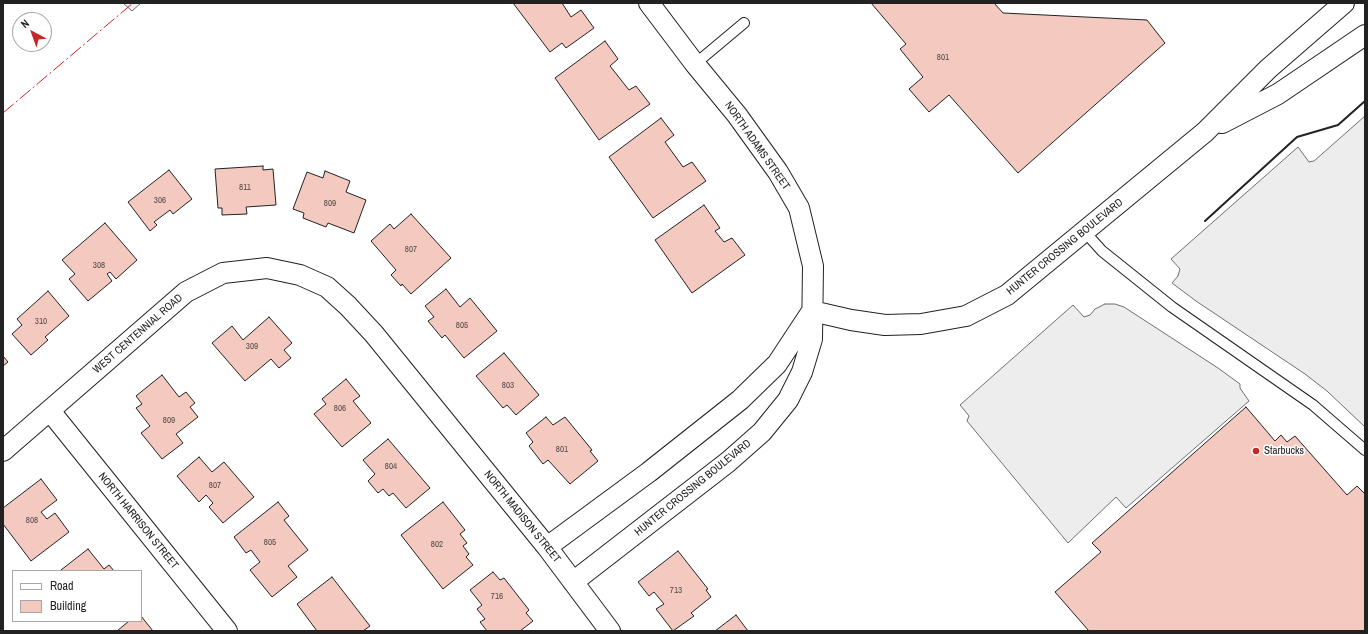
<!DOCTYPE html>
<style>
body{margin:0}
#map{position:relative;width:1368px;height:634px;overflow:hidden;background:#fff;font-family:"Archivo Narrow",sans-serif}
canvas{display:block}
.frame{position:absolute;inset:0;border:4px solid #222;pointer-events:none}
.legend{position:absolute;left:12px;top:570px;width:130px;height:52px;box-sizing:border-box;background:#fff;border:1px solid #a7a7a7;margin:0;padding:5px 7px;list-style:none;font-size:12px;color:#222}
.legend li{display:flex;align-items:center;gap:8px;height:20px}
.legend b{width:20px;border:1px solid #a7a7a7}
.north{position:absolute;left:12px;top:12px;width:40px;height:40px;box-sizing:border-box;background:#fff;border:1px solid #a7a7a7;border-radius:50%;rotate:319deg;font-size:11px;font-weight:700;line-height:16px;text-align:center;color:#222}
.north::after{content:'';display:block;margin:auto;width:14px;height:18px;background:#c62828;clip-path:polygon(50% 0,100% 100%,50% 72%,0 100%)}
</style>
<div id="map">
<canvas width="1368" height="634"></canvas>
<div class="frame"></div>
<ul class="legend">
<li><b style="height:5px;background:#fff"></b>Road</li>
<li><b style="height:11px;background:#f3c9c0"></b>Building</li>
</ul>
<div class="north">N</div>
</div>
<script>
const context = document.querySelector('canvas').getContext('2d');
context.lineJoin = 'round';
function paint(path, color) {
  context.fillStyle = color;
  context.fill(path, 'evenodd');
}
function poly(rows) {
  const path = new Path2D();
  for (const r of rows) {
    path.moveTo(r[0], r[1]);
    for (let i = 2; i < r.length; i += 2) path.lineTo(r[i], r[i + 1]);
  }
  return path;
}
function trace(path, color, width, dash) {
  context.strokeStyle = color;
  context.lineWidth = width;
  context.lineCap = dash ? 'butt' : 'round';
  context.setLineDash(dash || []);
  context.stroke(path);
}
function write(font, color, halo, rows, align = 'center') {
  context.font = font + ' "Archivo Narrow",sans-serif';
  context.lineWidth = 3;
  context.setLineDash([]);
  context.textBaseline = 'middle';
  context.strokeStyle = halo;
  context.fillStyle = color;
  for (const [text, x, y, turn = 0] of rows) {
    context.save();
    context.translate(x, y);
    context.rotate((+turn || 0) * Math.PI / 180);
    context.textAlign = isNaN(turn) ? turn : align;
    if (halo) context.strokeText(text, 0, 0);
    context.fillText(text, 0, 0);
    context.restore();
  }
}
const green = poly([
 [123,3,141,3,132,11,123,3]
]);
paint(green, '#eee');
trace(green, '#6f6f6f', 1);
const parking = poly([
 [1365,116,1365,427,1327,391,1305,374,1196,301,1172,283,1178,276,1180,269,1171,259,1298,147,1309,162,1314,161,1365,116],
 [1105,304,1115,304,1124,307,1218,368,1240,384,1240,388,1249,401,1126,508,1116,497,1068,543,967,421,969,416,960,405,1073,305,1084,317,1090,315,1095,309,1105,304]
]);
paint(parking, '#ededed');
trace(parking, '#6f6f6f', 1);
const building = poly([
 [513,3,562,3,571,17,581,10,594,28,566,48,562,43,550,52,513,3],
 [871,3,994,3,1003,13,1147,20,1165,43,1018,173,949,95,929,112,909,89,923,77,900,49,906,44,871,3],
 [605,41,618,59,610,66,629,90,636,86,650,104,599,140,555,78,605,41],
 [661,118,674,135,665,142,683,167,692,162,706,181,653,218,609,157,661,118],
 [263,166,263,170,273,169,276,205,246,207,247,214,222,215,222,208,218,208,215,169,263,166],
 [169,170,192,199,173,214,170,210,154,222,157,225,150,231,128,202,169,170],
 [325,171,350,181,346,192,366,200,354,233,328,223,326,227,303,218,304,213,293,209,307,172,323,178,325,171],
 [704,205,720,228,715,231,724,242,732,238,745,255,692,293,655,240,704,205],
 [411,214,451,258,411,294,402,284,401,286,391,275,396,270,371,241,390,224,394,229,411,214],
 [105,223,137,260,116,279,110,272,107,274,112,281,88,301,69,279,75,274,62,260,105,223],
 [446,289,460,307,470,298,497,331,464,358,445,335,442,338,428,321,434,317,425,306,446,289],
 [48,291,69,316,45,337,48,340,31,355,12,334,22,325,17,319,48,291],
 [269,317,292,343,284,350,291,358,279,368,271,359,245,381,212,343,232,326,243,340,269,317],
 [504,353,539,395,516,415,507,405,503,408,476,376,504,353],
 [3,356,8,362,3,366,3,356],
 [162,375,179,397,186,392,195,403,190,407,198,417,176,434,183,443,162,459,141,433,150,426,136,408,142,404,136,396,162,375],
 [346,379,360,396,353,401,371,423,342,447,314,414,326,404,322,399,346,379],
 [1246,407,1275,441,1281,435,1287,442,1295,436,1347,495,1357,486,1365,494,1365,631,1089,631,1055,592,1101,552,1092,543,1246,407],
 [546,417,553,425,565,417,592,450,590,451,598,461,570,484,548,460,543,464,529,446,533,442,526,433,546,417],
 [388,439,430,488,406,508,393,493,389,496,383,489,378,493,368,481,375,474,363,460,388,439],
 [199,457,212,472,224,462,254,497,223,523,209,507,213,503,206,495,199,502,177,476,199,457],
 [41,479,57,500,41,512,47,519,55,513,69,532,31,561,3,524,3,508,41,479],
 [278,502,289,516,284,520,308,550,288,566,297,577,272,597,250,570,260,562,251,550,246,553,234,537,278,502],
 [443,502,465,530,460,534,467,543,463,546,469,554,466,557,473,565,443,589,401,535,443,502],
 [88,549,104,569,109,565,114,571,62,571,61,570,88,549],
 [678,551,708,589,706,590,711,597,691,613,694,616,673,631,656,609,664,604,654,592,649,596,638,582,678,551],
 [493,572,500,580,504,578,529,610,526,613,533,621,520,631,487,631,480,622,485,619,477,609,482,605,470,590,493,572],
 [332,577,370,626,363,631,317,631,297,604,332,577],
 [736,615,748,631,715,631,736,615],
 [141,616,153,631,117,631,129,621,141,621,141,616]
]);
paint(building, '#f3c9c0');
trace(building, '#222', 1);
const service = poly([
 [695,64,744,23],
 [1084,231,1102,251,1172,307,1313,405,1365,450]
]);
const minor = poly([
 [1222,123,1278,94,1365,35],
 [812,311,851,320,885,325,921,324,966,316,1007,295,1205,132,1268,69,1344,3],
 [50,411,227,631],
 [3,451,186,292,223,273,267,268,300,275,327,287,348,306,374,334,547,547,610,631],
 [547,547,649,472,740,400,777,364,812,311],
 [573,582,728,462,762,432,788,400,802,372,812,339,813,266,799,208,778,172,737,115,695,64,649,3]
]);
trace(service, '#222', 12);
trace(minor, '#222', 22);
trace(service, '#fff', 10);
trace(minor, '#fff', 20);
trace(poly([
 [1205,221,1297,137,1338,125,1365,101]
]), '#222', 2);
trace(poly([
 [3,113,133,3]
]), '#c62828', 1, [14, 3, 2, 3]);
for (const [x, y, r, color] of [
 [1256,451,4,"#c62828"]
]) {
  const dot = new Path2D();
  dot.arc(x, y, r, 0, 2 * Math.PI);
  context.fillStyle = color;
  context.fill(dot);
  trace(dot, '#fff', 1.5);
}
write('9px', '#564c4a', null, [
 ["801",943,58],
 ["811",245,188],
 ["306",160,201],
 ["809",330,204],
 ["807",411,250],
 ["308",99,266],
 ["310",41,322],
 ["805",462,326],
 ["309",252,347],
 ["803",508,386],
 ["806",340,409],
 ["809",169,421],
 ["801",562,450],
 ["804",391,467],
 ["807",215,486],
 ["808",32,521],
 ["805",270,543],
 ["802",437,545],
 ["713",676,591],
 ["716",497,597]
]);
write('11px', '#222', '#fff', [
 ["NORTH ADAMS STREET",757,146,55],
 ["HUNTER CROSSING BOULEVARD",1065,247,-39],
 ["WEST CENTENNIAL ROAD",138,334,-41],
 ["HUNTER CROSSING BOULEVARD",693,488,-39],
 ["NORTH MADISON STREET",522,517,51],
 ["NORTH HARRISON STREET",138,521,51]
]);
write('11px', '#222', '#fff', [
 ["Starbucks",1264,451]
], 'left');
</script>
